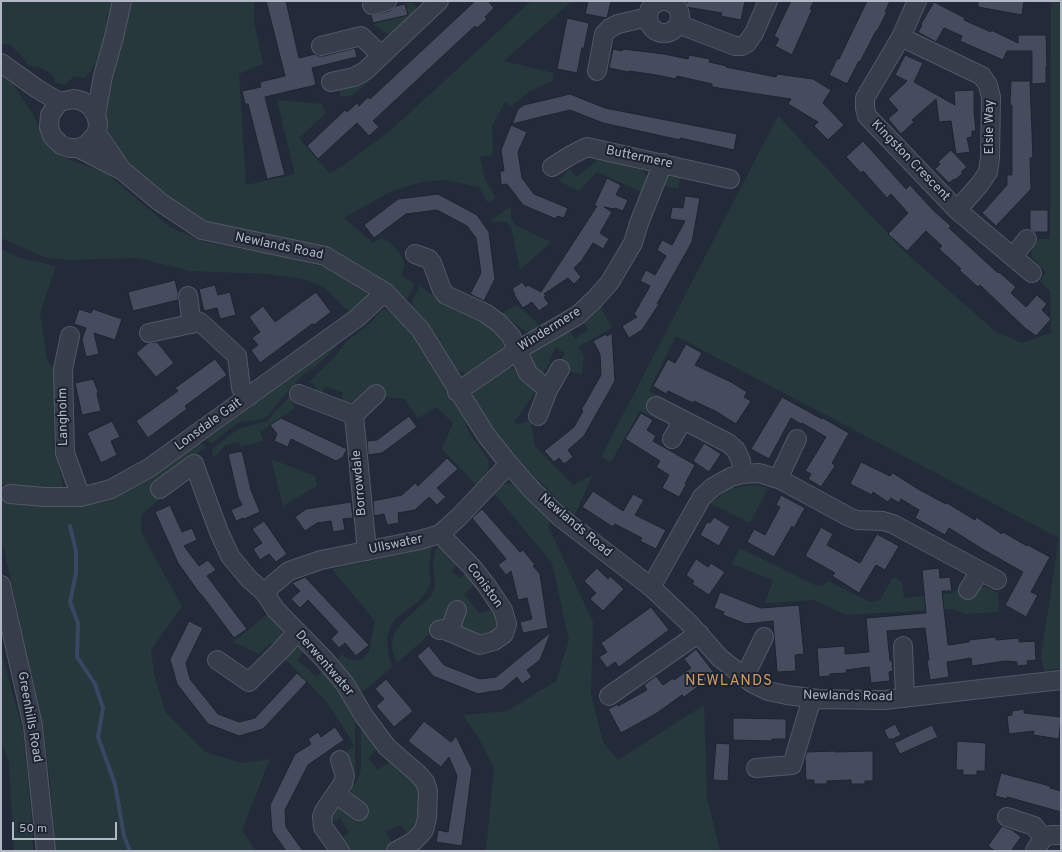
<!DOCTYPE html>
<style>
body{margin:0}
#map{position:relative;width:1062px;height:852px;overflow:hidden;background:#232b3a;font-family:Overpass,sans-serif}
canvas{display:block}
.frame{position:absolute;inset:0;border:2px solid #b2b8c6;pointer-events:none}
.scale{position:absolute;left:12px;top:822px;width:105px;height:18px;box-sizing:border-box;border:2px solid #b2b8c6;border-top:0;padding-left:5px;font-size:12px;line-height:14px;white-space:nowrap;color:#b2b8c6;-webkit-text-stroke:3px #1c222f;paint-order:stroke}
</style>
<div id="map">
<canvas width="1062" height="852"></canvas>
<div class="frame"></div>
<div class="scale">50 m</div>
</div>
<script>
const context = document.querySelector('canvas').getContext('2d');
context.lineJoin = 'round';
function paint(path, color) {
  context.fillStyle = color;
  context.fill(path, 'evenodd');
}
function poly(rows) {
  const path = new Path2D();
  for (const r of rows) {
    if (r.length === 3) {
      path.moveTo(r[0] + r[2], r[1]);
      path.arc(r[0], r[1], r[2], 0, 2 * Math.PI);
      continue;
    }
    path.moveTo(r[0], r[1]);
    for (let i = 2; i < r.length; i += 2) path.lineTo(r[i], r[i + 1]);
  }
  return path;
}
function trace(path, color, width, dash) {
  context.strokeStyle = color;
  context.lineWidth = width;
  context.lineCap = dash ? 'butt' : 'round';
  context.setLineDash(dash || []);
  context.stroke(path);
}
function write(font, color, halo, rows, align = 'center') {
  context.font = font + ' Overpass,sans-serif';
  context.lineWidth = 4;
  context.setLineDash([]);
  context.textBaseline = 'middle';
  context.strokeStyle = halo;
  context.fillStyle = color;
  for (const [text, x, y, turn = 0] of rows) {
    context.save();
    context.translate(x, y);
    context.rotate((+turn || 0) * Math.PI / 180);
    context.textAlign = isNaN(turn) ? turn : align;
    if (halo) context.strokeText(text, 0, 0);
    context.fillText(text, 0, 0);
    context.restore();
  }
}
paint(poly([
 [1,1,113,1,113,8,106,17,108,28,97,60,91,71,84,78,74,76,65,85,55,82,54,77,47,71,39,67,29,66,22,56,10,45,1,44],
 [132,1,254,1,254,22,263,64,239,74,246,185,295,174,277,100,322,104,325,114,299,138,329,173,341,167,390,131,529,3,531,2,531,1,572,1,504,61,554,73,552,81,530,91,511,106,505,102,492,126,493,155,480,157,485,180,496,198,488,203,479,187,445,180,421,182,390,192,344,218,373,243,381,238,389,241,399,252,405,264,401,276,412,282,414,286,406,301,366,271,201,222,170,204,126,163,107,128,106,95],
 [1051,1,1061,1,1061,668,1044,671,1041,657,1059,538,676,336,649,391,663,398,662,400,670,425,640,411,611,462,601,457,778,116,905,252,996,332,1022,343,1051,333,1050,291,1040,281,1046,272,1031,256,1033,247,1039,239,1050,239],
 [406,3,414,3,418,11,393,38,373,24,408,15],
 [397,49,400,52,358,91,351,96,340,96,339,91,358,84],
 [1,75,12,83,31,111,47,143,60,156,106,173,170,227,204,242,287,257,330,269,367,293,367,299,353,312,346,309,324,287,307,280,268,274,190,271,138,258,70,260,47,258,1,238],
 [604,154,643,171,648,179,646,194,597,172,579,191,559,181,569,169,577,177],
 [672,172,681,174,678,189,662,185,667,176],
 [511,206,511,219,515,225,551,242,520,270,511,227,506,222,490,221],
 [1,249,17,257,56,266,40,313,47,359,55,372,53,444,63,485,57,497,108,496,130,490,151,477,185,453,197,441,206,447,154,485,162,497,142,514,141,532,182,606,151,650,154,673,165,712,205,752,242,763,270,759,242,830,256,851,54,851,51,789,44,731,1,536,1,499,19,501,19,486,1,484],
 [420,286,440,301,481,321,489,327,498,332,503,338,502,344,505,345,504,350,473,372,467,374,459,371,450,364,409,308],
 [517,305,544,329,533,334,525,331,502,313],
 [600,306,612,328,579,346,584,357,582,374,570,372,560,362,565,353,555,347,548,365,543,374,540,374,527,358,529,352,567,330,570,331,575,339,588,329,582,320],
 [382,310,387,310,396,318,400,317,423,346,464,417,468,431,488,459,489,469,483,476,486,479,477,486,442,449,453,423,436,407,418,418,404,399,385,397,376,387,363,391,360,400,341,405,343,393,325,386,321,394,317,394,314,384,309,382,333,359,346,342,368,325],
 [338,343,336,347,319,364,304,374,288,391,268,416,259,420,239,422,212,443,206,440],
 [507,367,515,369,534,387,536,391,515,421,518,425,530,420,535,446,573,485,593,475,574,516,503,444,473,399,474,392,479,386],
 [289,397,295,408,260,432,263,441,240,447,239,442,226,445,213,458,212,449,238,429,267,421],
 [271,459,315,476,317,486,283,506],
 [509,483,520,487,551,521,548,526,593,622,591,694,603,742,618,760,704,705,707,797,720,851,486,851,494,768,478,737,463,715,507,711,556,681,569,640,552,563,493,492,499,486],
 [755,485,768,488,750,523,710,503,732,488],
 [432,543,429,567,431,582,427,591,419,601,394,620,387,636,388,654,392,667,360,694,335,662,342,654,348,660,361,660,369,652,375,621,332,569,406,553,415,547],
 [436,548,440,548,458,564,452,571,460,578,469,571,476,584,464,594,479,613,494,609,497,610,498,629,488,638,460,630,459,624,466,607,455,603,447,619,398,662,396,661,392,650,393,636,401,624,431,596,435,587,433,562],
 [740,548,817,586,824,585,828,581,870,602,880,600,893,577,902,582,904,598,954,593,957,589,972,597,982,587,986,587,998,593,999,612,965,614,953,609,846,615,814,600,765,603,773,580,732,564],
 [270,612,282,627,282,635,274,645,271,643,259,654,233,642],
 [295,648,303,648,305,650,297,660,317,677,325,668,355,711,355,774,353,777,346,752,354,746,347,733,326,701,283,657],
 [1,651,23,732,31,812,33,851,14,851,9,763,1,740],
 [361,723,375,740,377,749,368,758,378,770,394,759,422,786,421,824,410,837,401,825,386,831,393,846,383,851,349,851,344,849,339,840,349,832,340,818,329,824,328,814,336,807,364,807,348,788,356,783,361,770]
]), '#26383c');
trace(poly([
 [70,526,76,551,76,573,70,602,78,623,77,657,95,684,103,708,98,737,115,784,124,836,130,851]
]), '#394763', 4);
const building = poly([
 [266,1,286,1,299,58,315,54,318,56,324,56,355,48,357,57,312,68,316,85,265,97,285,175,267,179,248,104,245,104,242,91,261,87,260,82,285,76,266,1],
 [475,1,488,1,494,8,485,17,487,19,477,28,475,26,373,121,379,127,369,136,357,123,318,159,307,146,345,110,347,112,357,103,359,106,368,97,370,99,475,1],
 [588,1,611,1,607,18,585,14,588,1],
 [687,1,745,1,741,20,721,16,722,13,686,7,687,1],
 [791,1,814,1,810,9,812,10,792,55,775,46,779,39,774,36,791,1],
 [867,1,890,1,885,12,887,12,877,31,876,31,860,62,859,61,847,84,829,75,837,59,839,59,867,1],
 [978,1,1024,1,1022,15,978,7,978,1],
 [934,2,965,18,964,20,991,32,991,30,1018,43,1018,35,1046,35,1047,67,1046,67,1046,83,1032,84,1032,51,1007,51,1003,60,960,41,962,36,944,28,936,42,918,32,922,25,921,24,934,2],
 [405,4,408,15,373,23,371,15,390,11,396,6,405,4],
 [567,18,589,23,584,48,582,48,577,73,557,69,567,18],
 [613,49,622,51,623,49,664,54,688,59,689,55,710,59,709,62,727,66,726,67,776,77,777,74,813,79,831,90,823,103,844,125,828,140,814,126,818,122,788,104,791,99,712,87,712,84,677,76,676,79,656,75,629,71,628,72,609,68,613,49],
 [905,55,923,63,914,82,955,105,954,91,974,90,974,113,976,131,972,131,972,137,967,138,970,152,956,154,951,121,939,122,936,99,912,120,914,122,901,134,888,119,898,110,888,99,907,81,895,75,905,55],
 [1011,81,1030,81,1033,158,1030,158,1031,189,996,226,982,213,1007,185,1007,175,1012,175,1012,105,1010,105,1011,81],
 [570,94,605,108,737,134,734,150,680,138,680,140,603,123,570,110,512,124,518,109,524,105,570,94],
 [511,125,527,132,518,152,522,178,534,194,568,208,564,218,557,216,556,219,523,205,507,184,501,185,500,171,504,171,501,150,511,125],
 [863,141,906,189,910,185,933,210,951,226,949,228,998,273,999,272,1016,287,1011,293,1026,307,1037,295,1047,304,1042,310,1051,319,1036,336,1025,328,980,285,978,287,959,270,961,269,939,249,942,246,926,231,907,251,888,234,908,213,891,194,887,198,863,171,861,173,846,157,863,141],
 [951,150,967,167,961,172,963,173,955,180,954,179,949,183,935,169,940,164,938,162,951,150],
 [607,178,621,185,616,195,628,200,623,211,615,208,614,209,604,207,612,212,600,233,609,239,603,249,593,243,582,260,574,268,581,277,574,284,568,278,544,294,547,295,544,297,549,304,539,311,532,302,523,308,514,295,515,294,512,289,522,282,526,287,528,285,541,292,597,206,594,206,607,178],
 [438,194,477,215,489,232,495,279,484,301,470,294,481,273,476,238,467,226,437,210,406,214,374,238,364,225,398,199,438,194],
 [685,196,700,198,692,242,657,304,661,301,642,330,629,338,622,326,637,317,634,314,650,286,640,281,646,270,655,275,666,256,657,250,662,240,672,245,685,221,670,219,672,207,683,208,685,196],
 [1030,210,1048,210,1048,232,1034,232,1030,229,1030,210],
 [175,280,178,292,178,300,133,311,128,292,175,280],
 [215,285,218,295,230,292,236,315,220,319,217,308,204,311,199,289,215,285],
 [316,292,331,312,314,325,312,324,260,363,251,350,258,345,252,338,260,332,249,317,263,306,275,322,316,292],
 [79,309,91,313,93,309,122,319,115,340,94,333,99,354,86,357,82,339,86,328,74,324,79,309],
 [612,333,615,381,584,436,568,450,573,457,564,464,559,458,554,462,544,451,574,427,583,411,581,410,601,375,600,354,593,341,606,334,607,336,612,333],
 [157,342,174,363,156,377,136,353,148,343,157,342],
 [686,344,702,353,695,365,731,382,747,392,744,397,751,401,736,424,717,412,694,401,693,403,668,391,666,394,653,386,668,359,675,363,686,344],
 [215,359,227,375,185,406,187,409,148,438,136,421,178,391,175,388,215,359],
 [93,379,98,391,97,394,101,411,82,415,75,383,93,379],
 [782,397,822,419,823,418,849,433,832,463,835,466,821,487,808,479,811,474,805,471,826,437,802,423,801,424,791,418,769,459,751,449,782,397],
 [641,413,653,420,647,430,656,436,653,441,695,465,685,484,686,485,679,497,662,488,669,475,656,467,660,461,625,439,641,413],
 [409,416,417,427,382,453,368,455,367,441,377,440,409,416],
 [281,418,347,449,343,457,336,461,291,439,288,447,274,441,277,434,270,425,281,418],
 [112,421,120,437,111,441,117,455,101,463,87,433,112,421],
 [704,443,721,454,709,472,693,461,704,443],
 [242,451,251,490,260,512,244,519,243,518,236,521,231,510,242,505,238,497,228,454,242,451],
 [447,458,458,469,437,488,446,497,437,505,429,497,415,510,398,513,399,523,387,525,384,514,374,516,373,501,402,495,415,483,418,486,447,458],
 [861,462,890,476,893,473,918,489,946,504,947,503,975,520,976,517,1002,534,1003,532,1027,546,1028,545,1050,557,1031,592,1038,595,1026,617,1005,605,1023,572,984,550,949,528,945,535,915,518,919,510,901,499,899,503,891,498,888,502,873,492,872,495,850,484,861,462],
 [593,491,623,511,633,494,644,500,635,515,666,530,656,549,640,541,642,538,615,524,613,527,582,507,593,491],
 [781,495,805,508,794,528,792,526,774,557,747,542,754,529,765,535,780,507,776,505,781,495],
 [351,502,353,518,343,519,345,530,333,532,331,521,317,523,305,531,295,517,306,509,351,502],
 [170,505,182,532,192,528,197,540,184,546,199,566,208,560,216,570,207,576,247,629,234,638,201,594,200,594,178,563,155,512,170,505],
 [482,509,520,552,523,550,535,565,533,566,540,574,548,628,523,633,520,622,532,619,527,598,518,600,511,571,506,575,498,565,506,559,472,518,482,509],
 [714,517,730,527,719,546,700,535,707,522,710,523,714,517],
 [264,521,287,554,276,562,269,554,260,560,253,549,262,543,252,529,264,521],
 [821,527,833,534,827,545,860,563,877,534,899,546,885,570,876,565,859,593,832,576,835,573,805,556,821,527],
 [696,559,708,567,711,563,725,572,709,595,692,584,694,581,686,575,696,559],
 [597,568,608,579,610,576,624,589,603,611,590,599,596,593,584,581,597,568],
 [939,568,940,578,950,577,952,591,942,591,948,645,969,642,969,640,996,637,996,640,1019,638,1019,642,1035,641,1036,660,1027,661,1028,665,1017,666,1017,662,1005,661,972,666,971,658,947,662,949,677,930,680,927,660,929,660,925,628,912,629,887,631,890,661,892,661,893,671,889,672,890,681,871,683,869,667,846,670,847,673,830,674,830,676,819,677,817,648,845,646,845,654,869,652,866,618,926,613,922,570,939,568],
 [305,577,369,645,356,656,345,643,339,648,331,639,338,632,308,600,300,608,291,599,300,591,292,583,305,577],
 [720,592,761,608,799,605,804,654,795,655,796,671,777,672,773,621,746,624,723,615,724,612,714,608,720,592],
 [651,607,669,630,619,667,615,662,607,668,599,657,607,652,601,643,651,607],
 [189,621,203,628,186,663,190,679,218,714,239,722,255,718,297,673,307,682,263,729,239,736,208,724,177,684,170,659,189,621],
 [551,632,540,660,527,670,532,677,522,684,517,677,502,690,488,692,478,694,433,676,417,656,429,646,444,665,480,679,496,677,551,632],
 [696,649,715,674,684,697,682,695,657,713,621,733,608,709,618,704,618,706,647,690,644,685,656,676,663,685,673,678,674,680,691,668,684,659,696,649],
 [386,679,413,711,394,727,376,706,384,699,375,689,386,679],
 [1024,709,1024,713,1061,717,1059,739,1033,735,1034,731,1009,734,1007,716,1012,715,1012,711,1024,709],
 [733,718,786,719,786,739,772,739,772,741,733,740,733,718],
 [424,721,451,742,456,736,472,769,462,846,436,842,438,830,448,832,457,776,449,757,441,767,408,741,424,721],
 [895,724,901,735,893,739,888,739,884,730,895,724],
 [932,725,938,737,900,754,894,743,932,725],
 [335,727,344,740,308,765,285,810,286,827,303,851,286,851,272,831,270,805,295,754,311,744,308,739,318,732,321,737,335,727],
 [957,741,986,743,985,771,977,771,977,775,963,775,963,770,956,770,957,741],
 [716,743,730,744,728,781,713,780,716,743],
 [835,751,835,752,873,751,873,781,865,781,865,784,851,784,851,780,827,781,827,784,814,784,814,780,806,780,805,757,807,752,835,751],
 [1001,773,1050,786,1050,788,1061,791,1061,812,1007,797,1007,799,995,796,1001,773],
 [1002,826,1012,830,1021,837,1011,851,995,851,988,846,1002,826]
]);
paint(building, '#444c5e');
trace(building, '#1e2431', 1);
const minor = poly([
 [664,17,16],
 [917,1,901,37,865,98,865,108,867,116,957,210,1032,273],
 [372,5,387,1],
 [678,24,735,46,742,46,747,43,754,33,768,1],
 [901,37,982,76,988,85,991,97,990,158,988,172,980,184,957,210],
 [321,46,361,36,381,55],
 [1,63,36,88,59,102],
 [597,71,604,34,610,28,618,24,648,17],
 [331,82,354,77,365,71,439,1],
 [74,99,82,101,90,106,96,115,98,123,97,133,86,145,78,148,69,148,61,145,52,136,49,127,50,115,59,102,74,99],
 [96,115,103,76,114,37,122,1],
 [97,133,121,169],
 [78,148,123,171,160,202,202,230,325,256,385,292,420,329,486,435,509,464,533,491,560,517,651,587,688,622,720,658,752,683,768,691,787,695,818,699,884,700,1061,680],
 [552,167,571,155,587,147,730,179],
 [415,254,429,259,432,263,442,290,446,295,485,313,499,323,511,336,528,373,548,390],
 [1013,256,1027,239],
 [188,296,192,324],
 [149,333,200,322,237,356,241,388,248,397],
 [70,336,63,369,65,453,81,497],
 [457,392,518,350,578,315,595,299,610,282,633,243,639,223,663,163],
 [299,394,354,415,367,551],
 [656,406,728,443,736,450,741,461,742,474],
 [354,415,376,394],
 [538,416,548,390,560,369],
 [672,439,683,420],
 [778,479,797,439],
 [160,489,194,464,219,532,230,556,249,579,264,592,276,610,324,659,345,684,364,716,387,747,417,773,425,782,428,791,427,818,424,830,420,835,414,841,396,851],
 [10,494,44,497,81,497,111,489,149,468,357,318,385,292],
 [1,585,33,726,46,851],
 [651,587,702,497,713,487,731,477,742,474,759,473,781,480,849,517,857,520,883,521,893,524,997,580],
 [968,590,980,571],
 [264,592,289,571,321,560,420,540,440,534,459,517,509,464],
 [439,630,443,629,480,645,494,641,504,634,507,624,503,610,487,586,472,567,440,534],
 [449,632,457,610],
 [903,646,905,698],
 [217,660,249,682,281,650,297,632],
 [744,678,764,637],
 [609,696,699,633],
 [340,760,345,776,343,783,324,811,322,817,323,827,340,851],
 [756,768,792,765,812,698],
 [336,794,359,811],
 [1007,817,1034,826,1043,838],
 [1035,851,1043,838,1051,835,1061,835]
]);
trace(minor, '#525865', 20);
trace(minor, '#373d4a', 18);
write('13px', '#b2b8c6', '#1c222f', [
 ["Elsie Way",990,127,-90],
 ["Buttermere",639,158,12],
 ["Kingston Crescent",910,161,46],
 ["Newlands Road",279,247,12],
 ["Windermere",550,330,-32],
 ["Langholm",64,417,-91],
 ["Lonsdale Gait",209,425,-36],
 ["Borrowdale",360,483,-95],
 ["Newlands Road",575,526,40],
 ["Ullswater",396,545,-12],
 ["Coniston",484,586,54],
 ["Derwentwater",324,664,49],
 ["Newlands Road",848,697,1],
 ["Greenhills Road",29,717,80]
]);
context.letterSpacing = '1px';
write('15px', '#d09c63', '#1c222f', [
 ["NEWLANDS",729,682]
]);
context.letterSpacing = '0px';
</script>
